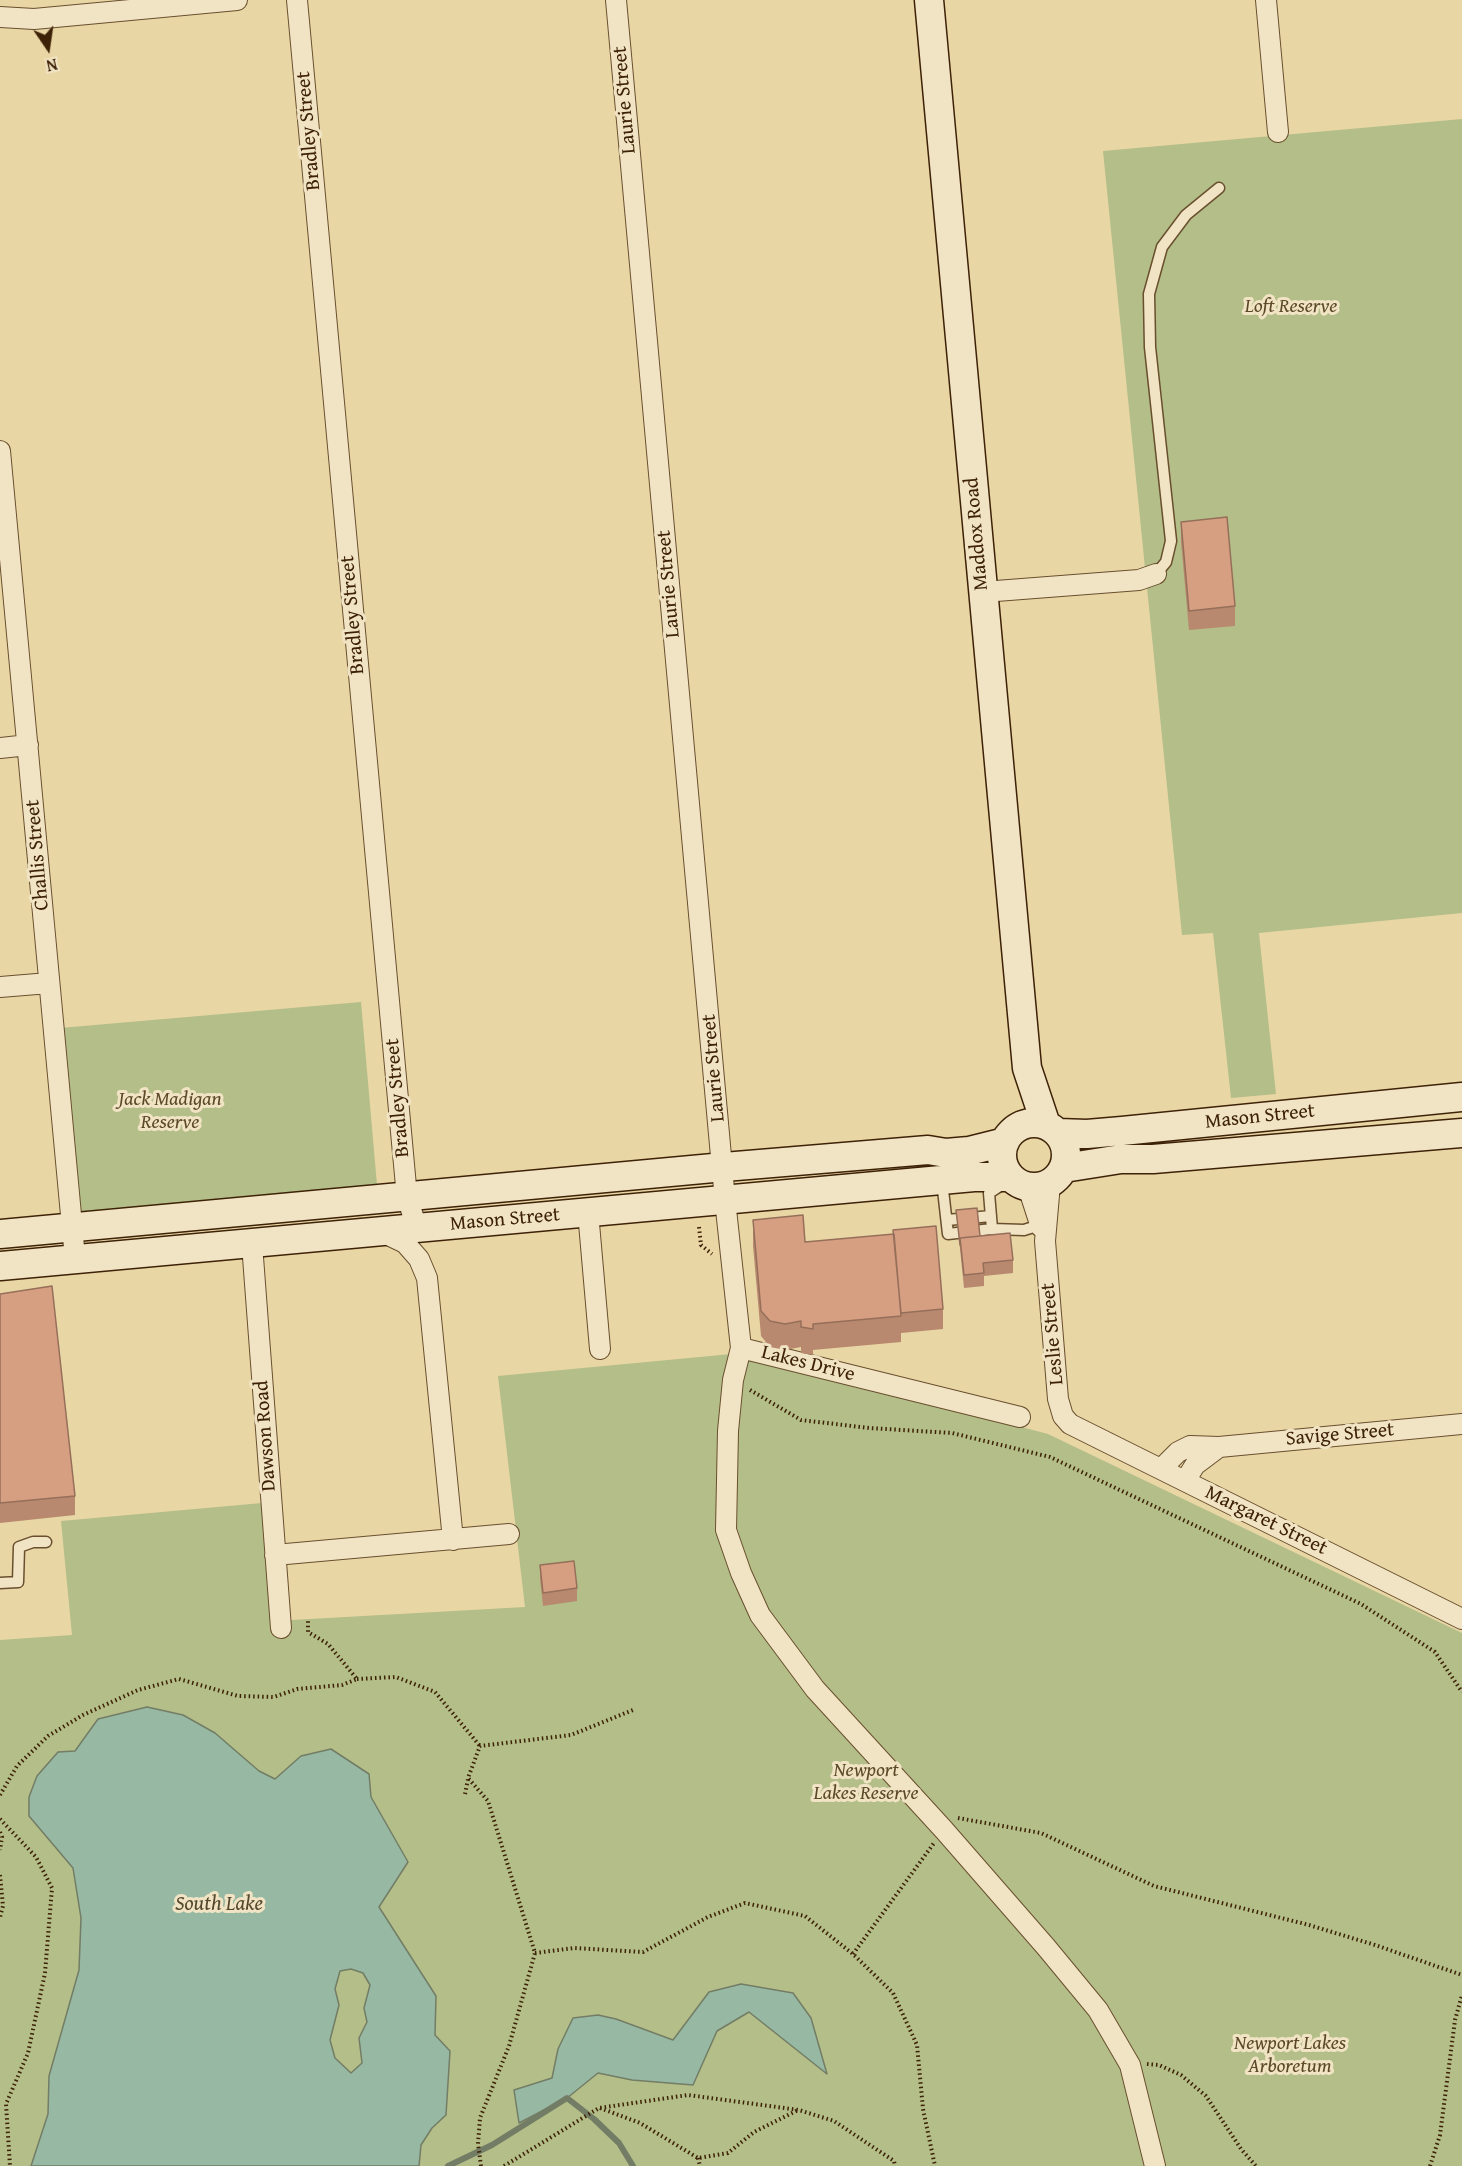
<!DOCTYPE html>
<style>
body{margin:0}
#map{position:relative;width:1462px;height:2166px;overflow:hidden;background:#e9d6a5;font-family:"Gentium Book Plus",serif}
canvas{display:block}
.north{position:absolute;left:18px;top:18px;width:60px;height:60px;-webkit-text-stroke:4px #f1e4c4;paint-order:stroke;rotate:167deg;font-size:16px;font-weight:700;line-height:24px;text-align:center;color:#3e2207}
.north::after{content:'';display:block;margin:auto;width:21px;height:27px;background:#3e2207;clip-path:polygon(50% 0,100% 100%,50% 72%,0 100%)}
</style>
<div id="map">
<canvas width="1462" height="2166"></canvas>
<div class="north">N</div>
</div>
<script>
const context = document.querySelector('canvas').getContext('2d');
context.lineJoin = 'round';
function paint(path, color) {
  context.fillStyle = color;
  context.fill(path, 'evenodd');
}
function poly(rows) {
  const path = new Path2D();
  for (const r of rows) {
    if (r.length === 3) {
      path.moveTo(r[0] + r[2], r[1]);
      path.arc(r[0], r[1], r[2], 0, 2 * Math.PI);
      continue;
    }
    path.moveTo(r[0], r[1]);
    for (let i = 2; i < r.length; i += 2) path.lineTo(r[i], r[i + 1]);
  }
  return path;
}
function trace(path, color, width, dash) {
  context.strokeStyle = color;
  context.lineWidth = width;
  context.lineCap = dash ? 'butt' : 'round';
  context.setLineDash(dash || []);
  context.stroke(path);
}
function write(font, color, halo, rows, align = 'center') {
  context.font = font + ' "Gentium Book Plus",serif';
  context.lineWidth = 6;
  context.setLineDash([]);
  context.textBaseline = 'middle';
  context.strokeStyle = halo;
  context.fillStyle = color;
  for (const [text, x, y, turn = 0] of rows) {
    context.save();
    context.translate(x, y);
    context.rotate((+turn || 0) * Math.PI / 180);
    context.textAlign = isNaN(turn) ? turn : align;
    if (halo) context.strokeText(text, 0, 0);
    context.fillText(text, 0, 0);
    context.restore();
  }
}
paint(poly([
 [1462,119,1462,913,1259,933,1276,1094,1231,1098,1213,933,1182,935,1103,151],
 [361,1002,377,1185,74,1214,60,1028],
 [742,1353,1048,1434,1462,1633,1462,2166,0,2166,0,1640,72,1635,61,1521,262,1503,274,1621,525,1607,498,1376]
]), '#b3be89');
const water = poly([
 [147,1707,183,1715,215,1733,259,1771,275,1779,301,1756,331,1749,369,1774,371,1797,408,1862,379,1907,436,1996,435,2035,450,2051,446,2115,432,2128,421,2145,419,2166,31,2166,48,2114,49,2076,79,1970,81,1918,73,1868,29,1816,29,1797,37,1776,58,1752,75,1751,98,1719,147,1707],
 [351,1969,363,1973,370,1985,364,2008,367,2022,359,2038,362,2063,351,2073,335,2058,330,2040,339,2005,335,1989,340,1971,351,1969],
 [741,1984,793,1993,811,2018,827,2074,749,2012,717,2031,693,2085,632,2080,598,2073,567,2098,519,2123,514,2090,552,2078,558,2049,573,2018,598,2015,616,2019,673,2040,709,1992,741,1984]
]);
paint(water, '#97b9a4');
trace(water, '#737d65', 1.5);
trace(poly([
 [448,2166,492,2145,567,2098,594,2119,619,2143,633,2166]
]), '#737d65', 6);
const lane = poly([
 [1156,574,1166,562,1171,541,1150,347,1149,294,1162,247,1186,215,1219,188],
 [942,1181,948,1234,992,1229,1024,1230,1043,1224],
 [947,1220,991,1216],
 [992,1229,989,1193,1003,1184],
 [0,1583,18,1582,19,1547,33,1542,46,1542]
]);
const street = poly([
 [297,0,407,1197,417,1228],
 [616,0,725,1200,741,1348,1020,1417],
 [1266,0,1278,132],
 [0,17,34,19,237,0],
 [0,451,75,1258],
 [983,592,1139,580,1156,574],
 [0,748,28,745],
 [0,987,49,983],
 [1050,1184,1045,1241,1058,1399,1063,1416,1070,1424,1462,1619],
 [1028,1187,1041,1227],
 [588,1212,600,1349],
 [382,1232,405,1243,419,1259,427,1278,453,1540],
 [252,1244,281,1628],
 [741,1348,733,1380,728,1431,726,1530,741,1573,760,1615,815,1689,944,1830,1046,1947,1098,2010,1130,2065,1155,2166],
 [1161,1469,1178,1452,1190,1446,1219,1447,1462,1424],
 [1185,1481,1195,1465,1219,1447],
 [275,1555,509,1534]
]);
const secondary = poly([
 [929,0,1027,1068,1046,1125],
 [1034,1155,32],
 [1058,1133,1087,1134,1122,1131,1462,1097],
 [1064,1168,1121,1159,1153,1159,1462,1133],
 [0,1234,724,1167,928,1150,946,1153,969,1151,1005,1142],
 [0,1266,974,1177,1010,1177]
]);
trace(lane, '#694f2e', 13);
trace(street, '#694f2e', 22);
trace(secondary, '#3e2207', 31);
trace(poly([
 [699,1227,701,1245,712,1254],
 [750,1390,801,1420,869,1428,952,1433,1050,1457,1361,1604,1435,1652,1462,1692],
 [357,1679,396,1677,435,1692,480,1746],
 [465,1794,468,1779],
 [0,1795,17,1766,48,1736,83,1715,138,1690,179,1679,238,1696,274,1697,297,1689,342,1685,357,1679,328,1644,308,1632,308,1620],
 [958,1818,1041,1833,1154,1886,1309,1925,1375,1945,1462,1975],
 [0,1819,36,1857,52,1888,45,1973,28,2053,6,2104,10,2166],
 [0,1832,2,1837,0,1850],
 [0,1875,3,1906,0,1917],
 [535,1953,574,1948,643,1952,708,1917,745,1903,805,1916,853,1954,893,1993,917,2045,923,2109,935,2166],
 [853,1954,934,1843],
 [1147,2064,1159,2065,1181,2075,1206,2096,1241,2149,1256,2166],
 [600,2108,640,2123,698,2158,728,2153,754,2132,798,2110],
 [698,2158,700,2166],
 [481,2166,478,2144,480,2118,509,2046,535,1953,488,1801,468,1778,480,1746,571,1735,633,1710],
 [504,2166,599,2108,688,2095,799,2110,834,2121,894,2161,895,2166],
 [1430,2166,1440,2135,1455,2020,1462,1995]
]), '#3e2207', 4, [1.5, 3]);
trace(lane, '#f1e4c4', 10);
trace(street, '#f1e4c4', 20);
trace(secondary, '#f1e4c4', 28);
paint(poly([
 [1181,522,1235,606,1235,626,1189,630,1181,542],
 [956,1210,980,1236,1013,1260,1013,1273,984,1276,984,1286,964,1288],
 [753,1220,943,1309,943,1329,901,1333,901,1342,813,1350,813,1355,801,1353,801,1347,785,1350,770,1347,761,1336,753,1246],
 [0,1294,75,1496,75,1515,0,1523],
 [540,1565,577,1588,577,1601,543,1606,540,1579]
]), '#b8896f');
const building = poly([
 [1227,517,1235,606,1189,611,1181,522,1227,517],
 [977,1208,980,1236,960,1238,960,1245,956,1210,977,1208],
 [803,1215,805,1242,894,1234,901,1316,813,1324,813,1329,801,1327,801,1321,785,1324,770,1321,761,1311,753,1220,803,1215],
 [936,1226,943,1309,901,1313,893,1230,936,1226],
 [1010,1233,1013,1260,983,1263,984,1273,964,1275,960,1238,1010,1233],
 [52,1286,75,1496,0,1503,0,1294,52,1286],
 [574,1561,577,1588,543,1593,540,1565,574,1561]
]);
paint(building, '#d69f81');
trace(building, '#966f5a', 1.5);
write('20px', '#3e2207', '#f1e4c4', [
 ["Laurie Street",625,100,-95],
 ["Bradley Street",309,131,-95],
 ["Maddox Road",977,534,-95],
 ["Laurie Street",669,584,-95],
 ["Bradley Street",353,615,-95],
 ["Challis Street",38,855,-95],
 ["Laurie Street",714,1068,-95],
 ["Bradley Street",398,1098,-95],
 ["Mason Street",1260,1117,-6],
 ["Mason Street",505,1220,-5],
 ["Leslie Street",1053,1334,-95],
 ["Lakes Drive",808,1364,14],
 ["Savige Street",1340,1435,-5],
 ["Dawson Road",266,1436,-94],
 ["Margaret Street",1266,1521,26]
]);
write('italic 20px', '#5b4928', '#f1e4c4', [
 ["Loft Reserve",1291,307],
 ["Jack Madigan",170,1100],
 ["Reserve",170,1123],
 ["Newport",866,1771],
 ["Lakes Reserve",866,1794],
 ["Newport Lakes",1290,2044],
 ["Arboretum",1290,2067]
]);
write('italic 21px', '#54482e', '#f1e4c4', [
 ["South Lake",219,1905]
]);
</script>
